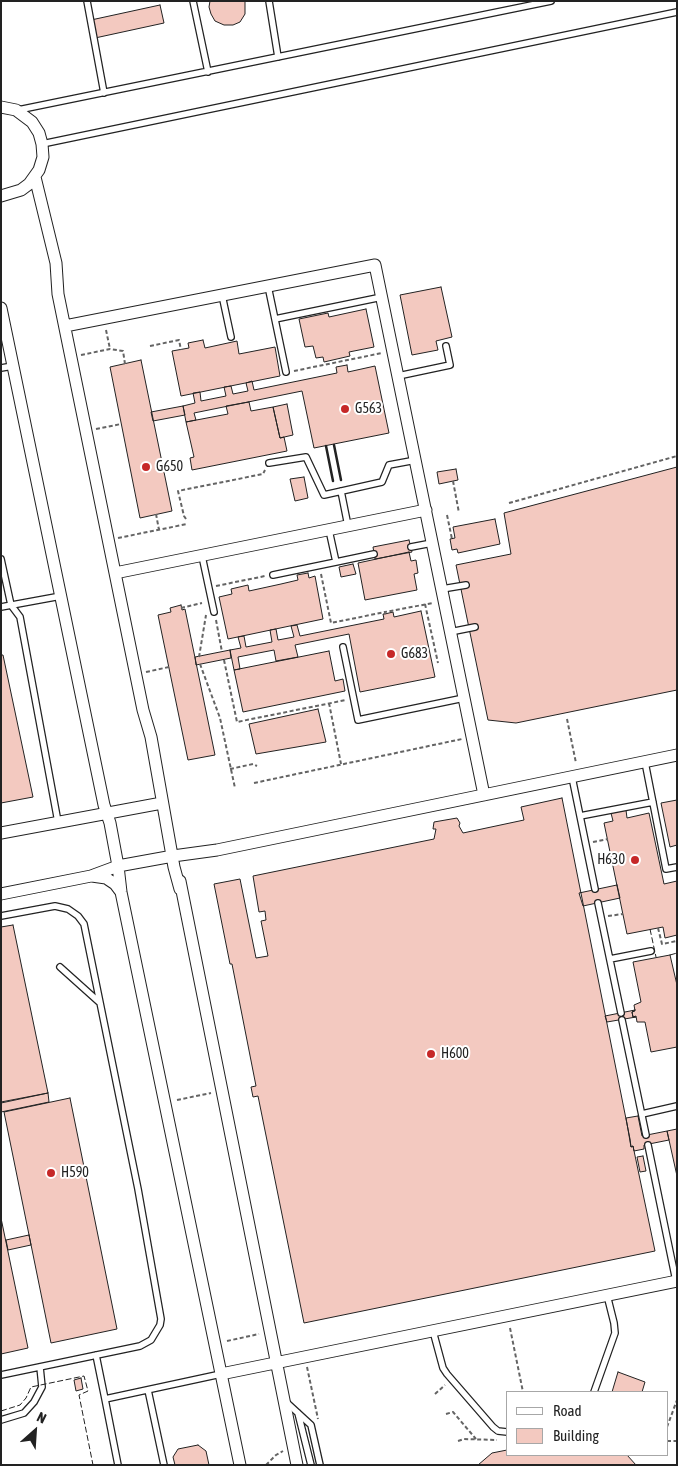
<!DOCTYPE html>
<style>
body{margin:0}
#map{position:relative;width:678px;height:1466px;overflow:hidden;background:#fff;font-family:"Asap Condensed",sans-serif}
canvas{display:block}
.frame{position:absolute;inset:0;border:2px solid #222;pointer-events:none}
.legend{position:absolute;left:506px;top:1391px;width:162px;height:65px;box-sizing:border-box;background:#fff;border:1px solid #a7a7a7;margin:0;padding:6px 9px;list-style:none;font-size:15px;color:#222}
.legend li{display:flex;align-items:center;gap:10px;height:25px}
.legend b{width:25px;border:1px solid #a7a7a7}
.north{position:absolute;left:10px;top:1406px;width:50px;height:50px;-webkit-text-stroke:4px #fff;paint-order:stroke;rotate:26deg;font-size:14px;font-weight:700;line-height:20px;text-align:center;color:#222}
.north::after{content:'';display:block;margin:auto;width:18px;height:22px;background:#222;clip-path:polygon(50% 0,100% 100%,50% 72%,0 100%)}
</style>
<div id="map">
<canvas width="678" height="1466"></canvas>
<div class="frame"></div>
<ul class="legend">
<li><b style="height:6px;background:#fff"></b>Road</li>
<li><b style="height:14px;background:#f3c9c0"></b>Building</li>
</ul>
<div class="north">N</div>
</div>
<script>
const context = document.querySelector('canvas').getContext('2d');
context.lineJoin = 'round';
function paint(path, color) {
  context.fillStyle = color;
  context.fill(path, 'evenodd');
}
function poly(rows) {
  const path = new Path2D();
  for (const r of rows) {
    path.moveTo(r[0], r[1]);
    for (let i = 2; i < r.length; i += 2) path.lineTo(r[i], r[i + 1]);
  }
  return path;
}
function trace(path, color, width, dash) {
  context.strokeStyle = color;
  context.lineWidth = width;
  context.lineCap = dash ? 'butt' : 'round';
  context.setLineDash(dash || []);
  context.stroke(path);
}
function write(font, color, halo, rows, align = 'center') {
  context.font = font + ' "Asap Condensed",sans-serif';
  context.lineWidth = 4;
  context.setLineDash([]);
  context.textBaseline = 'middle';
  context.strokeStyle = halo;
  context.fillStyle = color;
  for (const [text, x, y, turn = 0] of rows) {
    context.save();
    context.translate(x, y);
    context.rotate((+turn || 0) * Math.PI / 180);
    context.textAlign = isNaN(turn) ? turn : align;
    if (halo) context.strokeText(text, 0, 0);
    context.fillText(text, 0, 0);
    context.restore();
  }
}
const building = poly([
 [210,1,245,1,245,14,240,22,233,25,224,25,215,21,211,14,209,7,210,1],
 [160,5,164,23,95,38,91,20,160,5],
 [441,287,452,337,436,341,438,350,412,355,400,295,441,287],
 [366,309,374,347,349,352,350,356,324,362,323,357,316,358,313,346,305,347,299,319,328,313,329,317,366,309],
 [203,340,205,348,237,341,239,354,275,347,280,376,181,396,172,351,189,348,188,343,203,340],
 [141,360,172,511,140,518,110,367,141,360],
 [347,365,348,372,375,366,389,433,314,448,302,391,194,413,196,420,186,422,183,406,195,403,193,393,200,392,201,401,226,396,224,387,231,386,233,394,248,391,246,383,252,381,254,390,337,373,336,367,347,365],
 [249,402,251,411,273,407,280,438,284,437,287,451,192,470,190,458,194,457,186,422,228,414,226,406,249,402],
 [287,404,293,435,280,438,273,407,287,404],
 [183,406,185,415,153,421,151,412,183,406],
 [677,467,677,690,516,723,488,720,456,565,511,554,504,513,677,467],
 [456,469,458,480,439,484,437,472,456,469],
 [304,477,308,498,295,501,290,479,304,477],
 [495,519,500,544,458,553,457,549,452,550,450,539,455,538,453,527,495,519],
 [409,540,412,552,375,559,373,547,409,540],
 [409,552,411,561,416,560,418,573,414,574,417,590,365,600,358,563,409,552],
 [353,564,356,574,341,577,339,567,353,564],
 [308,573,309,578,315,576,323,619,228,639,219,597,232,594,231,589,248,585,249,591,281,584,298,580,297,575,308,573],
 [181,605,182,610,185,609,215,755,188,760,158,615,171,612,170,608,181,605],
 [421,611,435,677,360,692,349,634,295,645,298,657,276,661,274,650,238,657,240,669,234,670,230,650,241,648,238,637,244,636,246,647,272,642,270,630,276,629,278,640,294,637,291,626,297,625,300,636,384,619,383,614,385,614,393,612,394,617,421,611],
 [230,650,231,658,196,665,195,657,230,650],
 [329,651,335,681,343,679,345,691,243,712,234,670,329,651],
 [1,655,3,655,33,797,1,803,1,655],
 [318,709,326,742,256,754,249,724,318,709],
 [562,798,630,1139,631,1147,633,1146,655,1251,304,1323,258,1096,253,1097,251,1087,256,1086,232,964,230,964,214,884,240,879,256,958,268,956,261,921,266,920,265,911,259,912,253,876,434,839,436,829,433,829,434,822,457,818,460,823,459,826,463,833,524,820,521,807,562,798],
 [677,800,677,845,670,847,661,803,677,800],
 [626,810,627,818,649,813,664,884,677,881,677,935,665,938,663,927,627,934,604,823,613,821,611,813,626,810],
 [617,885,620,898,583,906,579,893,617,885],
 [13,925,48,1093,1,1103,1,927,13,925],
 [670,955,677,985,677,1047,651,1052,645,1022,637,1022,636,1016,633,1017,632,1012,635,1011,634,1005,641,1002,633,962,670,955],
 [635,1010,632,1012,633,1017,636,1017,607,1022,605,1016,635,1010],
 [48,1093,49,1102,1,1112,1,1102,48,1093],
 [70,1098,117,1329,51,1343,4,1112,70,1098],
 [638,1116,642,1136,667,1131,669,1140,644,1145,644,1149,634,1151,633,1146,631,1147,626,1118,638,1116],
 [677,1129,677,1176,667,1131,677,1129],
 [643,1156,646,1171,640,1172,637,1157,643,1156],
 [1,1218,28,1348,1,1354,1,1218],
 [29,1235,31,1245,8,1250,6,1240,29,1235],
 [618,1372,645,1382,642,1392,612,1392,618,1372],
 [81,1378,83,1389,76,1391,74,1380,81,1378],
 [198,1445,206,1451,209,1465,175,1465,173,1457,178,1449,198,1445],
 [507,1450,507,1455,627,1455,636,1465,478,1465,492,1453,507,1450]
]);
paint(building, '#f3c9c0');
trace(building, '#222', 1);
const lane = poly([
 [87,1,104,93],
 [193,1,208,72],
 [269,1,278,57],
 [18,110,551,1],
 [42,144,677,12],
 [268,286,286,372],
 [222,295,231,337],
 [275,319,382,297],
 [1,368,13,366],
 [398,376,450,365,446,346],
 [269,463,306,457,324,495,382,482,389,465,416,460],
 [341,491,348,526],
 [329,530,336,562,374,554],
 [411,547,432,543],
 [202,556,214,612],
 [1,559,11,605,20,617,58,822],
 [273,575,336,562],
 [442,589,466,585],
 [1,607,61,596],
 [450,632,475,627],
 [343,647,358,720,464,698],
 [645,762,666,869,677,867],
 [572,777,595,889],
 [580,816,653,802],
 [598,903,621,1013],
 [1,916,55,906,68,909,78,916,84,924,138,1189,161,1319,160,1325,151,1340,140,1346,1,1375],
 [610,959,651,951],
 [60,967,99,1002],
 [622,1020,646,1135],
 [642,1114,677,1106],
 [648,1145,676,1281],
 [433,1331,443,1368,447,1374,493,1427,498,1431,507,1432],
 [96,1355,105,1399,221,1374],
 [148,1390,164,1465],
 [594,1392,615,1333,614,1323,607,1295],
 [105,1399,118,1465],
 [286,1402,311,1425,320,1465],
 [298,1413,311,1465],
 [1,1420,24,1413,34,1402,42,1387,40,1367]
]);
const street = poly([
 [1,107,16,110,32,122,39,133,42,144,43,157,39,170,29,184,21,190,1,196],
 [35,177,56,263,58,294,143,710,151,737,174,867,180,889],
 [1,308,104,805,110,823,118,866,121,892,240,1465],
 [65,326,375,265,484,795],
 [115,573,426,510],
 [1,833,162,803],
 [92,876,106,878,115,884,121,892],
 [180,881,297,1465],
 [1,894,91,876,118,866,173,856,217,850,677,755],
 [221,1374,677,1281]
]);
trace(lane, '#222', 8);
trace(street, '#222', 13);
trace(poly([
 [106,330,110,349],
 [150,346,179,340,181,350],
 [81,355,110,349,123,351,125,364],
 [294,371,382,353],
 [96,429,121,424],
 [453,481,459,513],
 [509,503,677,456],
 [156,514,159,530],
 [447,515,452,539],
 [186,519,184,516,178,491,263,474,265,470],
 [118,538,187,524],
 [321,574,331,623,385,612],
 [216,586,265,576],
 [425,604,438,663],
 [181,608,202,603],
 [385,614,385,612,433,603],
 [216,620,222,652],
 [199,657,206,615],
 [224,660,237,722,346,700],
 [200,664,220,718,235,788],
 [146,672,169,667],
 [329,703,341,764],
 [567,719,576,763],
 [230,769,253,764,257,766],
 [254,783,462,739],
 [593,842,608,839],
 [608,916,623,914],
 [658,928,662,944,677,941],
 [177,1100,211,1093],
 [510,1328,523,1392],
 [227,1341,259,1334],
 [307,1367,318,1419],
 [435,1394,445,1385],
 [446,1414,453,1412,476,1439],
 [667,1427,677,1400],
 [458,1441,464,1439,497,1440],
 [667,1441,677,1441],
 [266,1465,276,1455,283,1451]
]), '#646464', 2, [4, 2.5]);
trace(lane, '#fff', 5.5);
trace(street, '#fff', 11);
trace(poly([
 [650,929,656,957],
 [670,955,677,953],
 [1,1411,20,1405,26,1398,31,1387,84,1376,88,1391,79,1395,93,1465]
]), '#222', 1, [6, 2.5]);
trace(poly([
 [334,445,341,480],
 [326,446,333,481]
]), '#222', 2.5);
for (const [x, y, r, color] of [
 [345,409,5,"#c62828"],
 [146,467,5,"#c62828"],
 [391,654,5,"#c62828"],
 [635,860,5,"#c62828"],
 [431,1054,5,"#c62828"],
 [51,1173,5,"#c62828"]
]) {
  const dot = new Path2D();
  dot.arc(x, y, r, 0, 2 * Math.PI);
  context.fillStyle = color;
  context.fill(dot);
  trace(dot, '#fff', 2);
}
write('14px', '#222', '#fff', [
 ["G563",355,409],
 ["G650",156,467],
 ["G683",401,654],
 ["H630",625,860,"right"],
 ["H600",441,1054],
 ["H590",61,1173]
], 'left');
</script>
